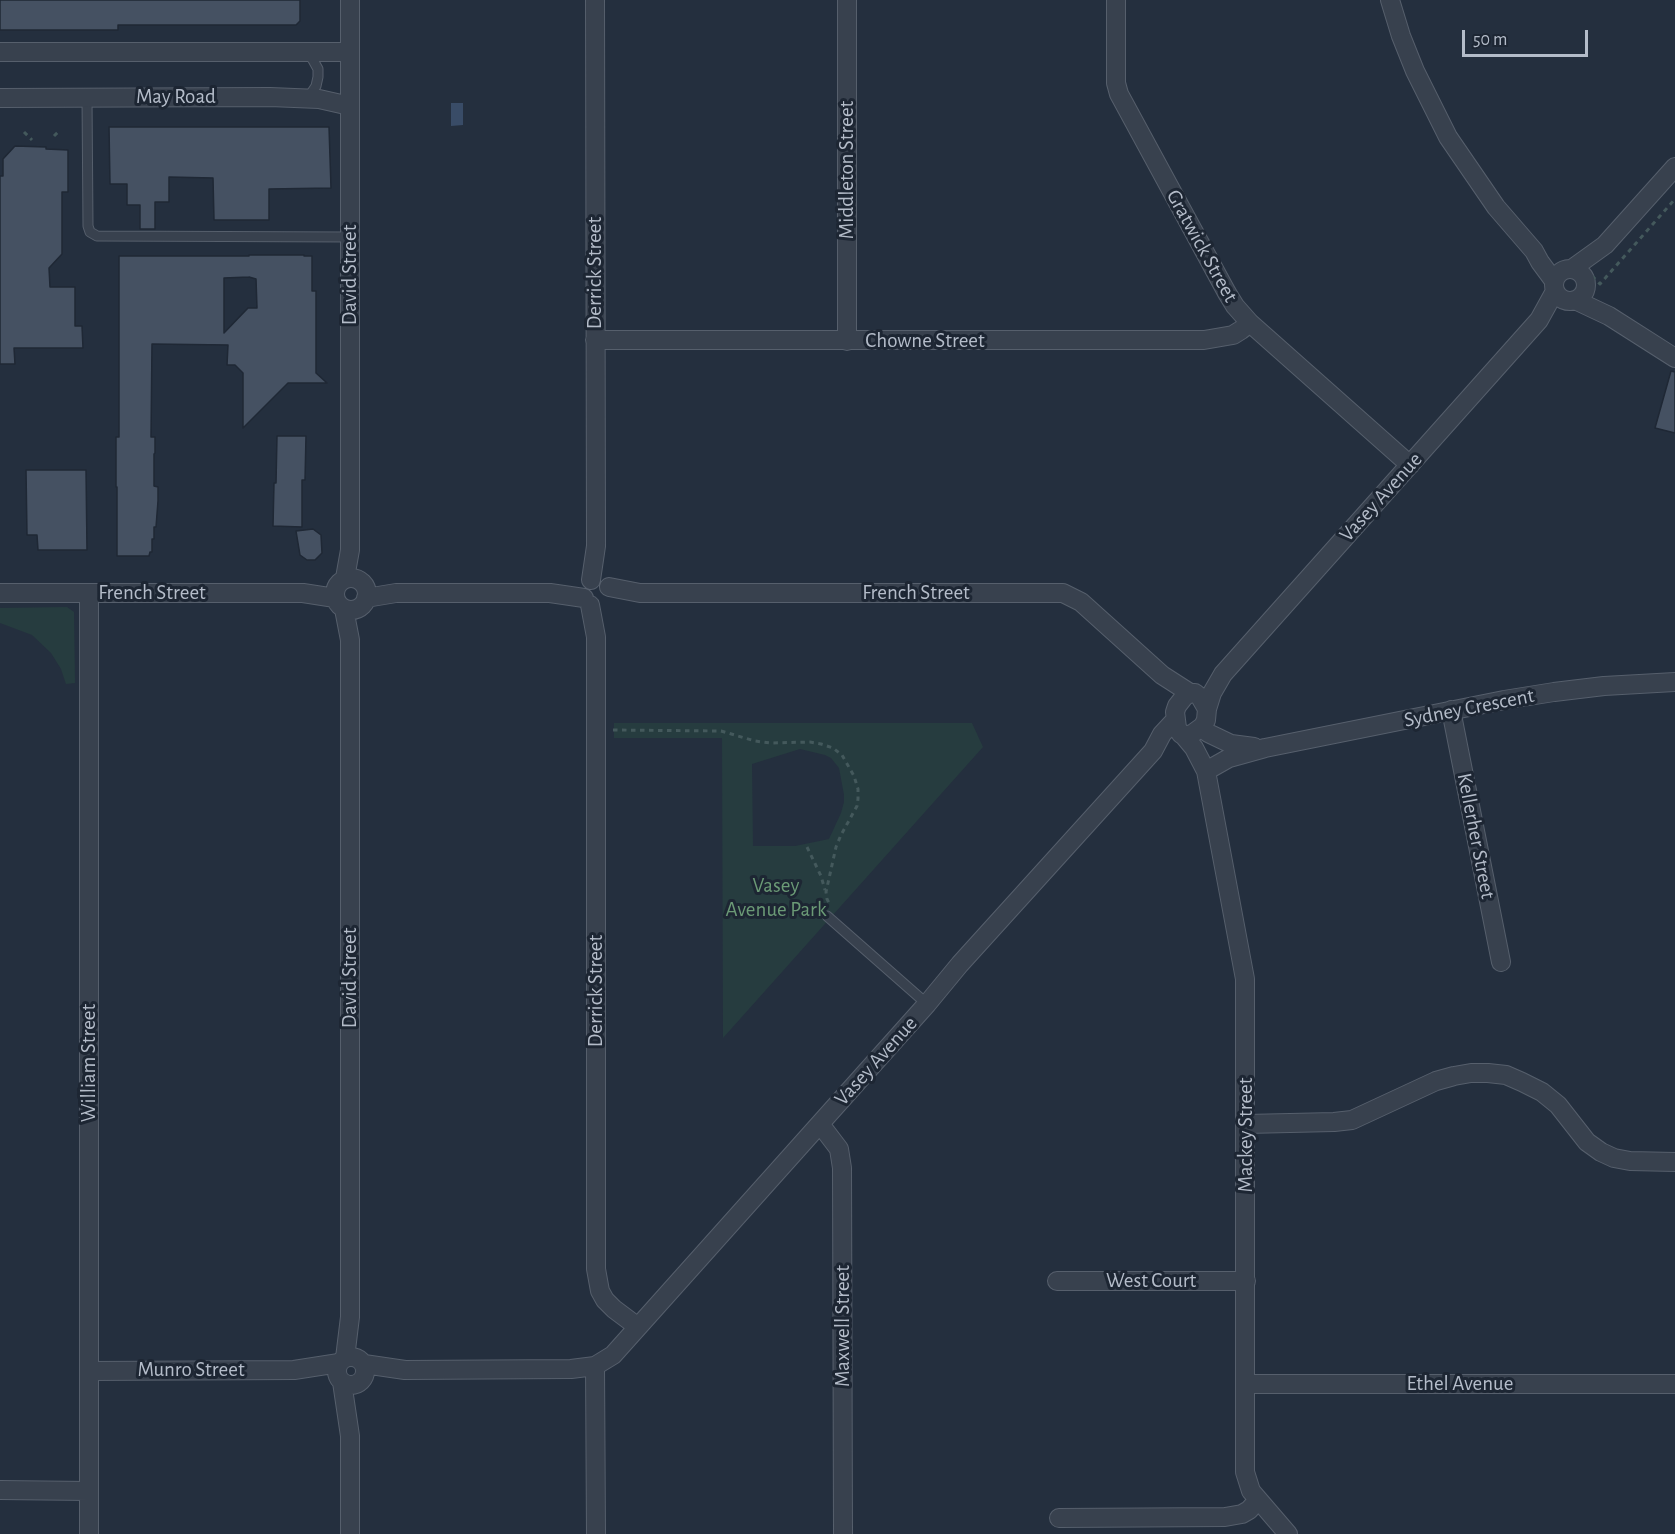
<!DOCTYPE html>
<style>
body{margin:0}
#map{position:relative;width:1675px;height:1534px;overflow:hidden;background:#242f3e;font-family:"Alegreya Sans",sans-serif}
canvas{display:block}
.scale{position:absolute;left:1462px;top:30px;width:126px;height:27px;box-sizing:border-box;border:3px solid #b4bcc9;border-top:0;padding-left:8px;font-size:18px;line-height:21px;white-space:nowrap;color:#b4bcc9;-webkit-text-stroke:4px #1d2633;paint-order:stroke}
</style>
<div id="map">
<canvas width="1675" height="1534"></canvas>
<div class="scale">50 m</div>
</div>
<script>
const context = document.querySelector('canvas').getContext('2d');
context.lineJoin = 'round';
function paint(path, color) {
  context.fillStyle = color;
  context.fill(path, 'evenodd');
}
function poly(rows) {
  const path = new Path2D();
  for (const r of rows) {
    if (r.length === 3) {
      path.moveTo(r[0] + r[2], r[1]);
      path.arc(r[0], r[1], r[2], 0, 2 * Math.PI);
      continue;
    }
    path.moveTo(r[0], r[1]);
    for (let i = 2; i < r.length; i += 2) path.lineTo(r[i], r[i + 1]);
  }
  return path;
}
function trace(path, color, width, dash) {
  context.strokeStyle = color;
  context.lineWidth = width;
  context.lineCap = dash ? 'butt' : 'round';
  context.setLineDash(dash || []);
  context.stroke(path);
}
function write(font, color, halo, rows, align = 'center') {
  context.font = font + ' "Alegreya Sans",sans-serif';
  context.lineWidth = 6;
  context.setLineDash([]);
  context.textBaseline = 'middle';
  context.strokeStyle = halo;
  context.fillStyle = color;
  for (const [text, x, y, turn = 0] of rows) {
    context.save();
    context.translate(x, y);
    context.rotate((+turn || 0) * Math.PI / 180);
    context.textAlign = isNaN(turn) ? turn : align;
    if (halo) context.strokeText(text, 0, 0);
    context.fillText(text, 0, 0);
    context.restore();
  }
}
paint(poly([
 [67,607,74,612,75,683,66,684,61,669,51,653,32,635,0,623,0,608],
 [614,723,972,723,983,747,723,1038,722,738,614,738],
 [800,749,825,755,831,758,839,768,844,795,844,802,841,813,829,839,795,846,753,846,752,764]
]), '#263c3f');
paint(poly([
 [451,103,463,103,463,125,451,126]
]), '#394c67');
const building = poly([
 [0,0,300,0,300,21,296,25,118,25,118,30,0,30,0,0],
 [109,127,329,127,331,188,269,189,269,220,214,220,213,178,169,177,169,202,155,202,155,229,140,229,140,205,127,205,127,184,110,184,109,127],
 [15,146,46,147,46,149,68,150,68,192,62,192,62,254,49,268,50,287,75,287,75,326,82,326,83,348,14,348,15,364,0,364,0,176,3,176,3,159,15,146],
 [249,255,304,255,304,256,312,256,312,291,316,291,316,373,327,383,288,383,243,428,243,373,235,365,227,365,228,345,152,344,151,437,155,437,155,453,154,454,154,486,158,487,158,501,156,527,154,527,154,539,152,539,152,552,150,552,149,556,117,556,117,487,116,487,116,437,119,437,119,256,249,256,249,255],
 [249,277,256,279,257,308,248,308,224,333,224,278,249,277],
 [1671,371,1675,372,1675,433,1655,428,1671,371],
 [277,436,306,436,305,480,302,480,302,527,273,526,274,483,276,483,277,436],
 [26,470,86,470,87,550,38,550,37,535,27,535,26,470],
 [313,529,321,535,322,553,315,560,307,560,300,555,296,531,313,529]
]);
paint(building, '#455162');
trace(building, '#1f2835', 1.5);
const lane = poly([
 [307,52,313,60,318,69,318,77,316,86,308,98],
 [87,98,88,226,90,232,97,236,350,237],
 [827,916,927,1004]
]);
const street = poly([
 [847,0,847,341],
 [1116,0,1116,83,1119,94,1227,293,1235,306,1250,323,1410,465],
 [1390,0,1401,36,1415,71,1448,137,1496,207,1534,251,1540,262,1554,281],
 [0,52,350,52],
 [0,98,270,97,319,99,350,106],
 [1573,268,1605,245,1675,167],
 [1570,285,16],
 [1575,300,1609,316,1675,358],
 [595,340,1204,340,1233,335,1241,330,1250,323],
 [351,594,16],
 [345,578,350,550,350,0],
 [591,580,596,546,595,0],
 [609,587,640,593,1063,593,1081,602,1162,675,1190,693],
 [0,593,303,593,335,598],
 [366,598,396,593,550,593,584,598],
 [590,605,596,637,596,1269,600,1291,605,1300,614,1309,638,1327],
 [344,609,350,640,350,1317,345,1358],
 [1207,709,1200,697,1195,693,1190,693,1184,697,1177,706,1175,712,1177,728,1181,734,1184,736,1192,734,1203,726,1206,720,1207,709,1212,693,1223,674,1539,320,1555,291],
 [1451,710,1501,962],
 [1208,733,1231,744,1254,747],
 [1184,736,1194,748,1206,771,1245,979,1245,1472,1251,1491,1288,1534],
 [1206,771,1229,758,1265,748,1504,700,1554,692,1604,686,1675,682],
 [820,1124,839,1149,842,1168,843,1534],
 [1246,1124,1334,1122,1352,1120,1436,1081,1454,1076,1471,1073,1488,1073,1506,1075,1522,1082,1542,1092,1558,1105,1587,1142,1601,1152,1614,1158,1630,1161,1675,1162],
 [1057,1281,1246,1281],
 [351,1371,14],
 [364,1364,405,1370,571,1369,595,1366,613,1355,927,1004,960,964,1153,751,1162,734,1175,720],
 [595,1366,596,1534],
 [89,1371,294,1370,339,1363],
 [342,1382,350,1436,350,1534],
 [1246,1384,1675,1384],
 [0,1490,89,1491],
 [1059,1518,1225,1517,1242,1514,1249,1510,1258,1500],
 [89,1534,89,593]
]);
trace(lane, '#565f6c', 11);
trace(street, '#565f6c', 20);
trace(poly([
 [24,132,32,140],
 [54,136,58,132],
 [1592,276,1600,284,1675,199],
 [613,730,721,731,755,741,770,743,810,742,821,744,833,748,842,755,854,776,858,789,858,799,857,806,841,835,836,847,826,892,827,899,830,905],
 [807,847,821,876,825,890]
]), '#44595c', 3, [4.5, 4.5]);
trace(lane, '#38414e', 9);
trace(street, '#38414e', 18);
write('21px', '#b4bcc9', '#1d2633', [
 ["May Road",176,97],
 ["Middleton Street",847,170,-90],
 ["Gratwick Street",1202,246,61],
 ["Derrick Street",595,273,-90],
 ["David Street",350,275,-90],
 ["Chowne Street",925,341],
 ["Vasey Avenue",1381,497,-48],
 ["French Street",152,593],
 ["French Street",916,593],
 ["Sydney Crescent",1469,708,-11],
 ["Kellerher Street",1476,836,79],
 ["David Street",350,978,-90],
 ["Derrick Street",596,991,-90],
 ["Vasey Avenue",876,1061,-48],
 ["William Street",89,1063,-90],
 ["Mackey Street",1246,1135,-90],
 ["West Court",1151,1281],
 ["Maxwell Street",843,1326,-90],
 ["Munro Street",191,1370],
 ["Ethel Avenue",1460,1384]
]);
write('21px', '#6b9a76', '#1d2633', [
 ["Vasey",776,886],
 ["Avenue Park",776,910]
]);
</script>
